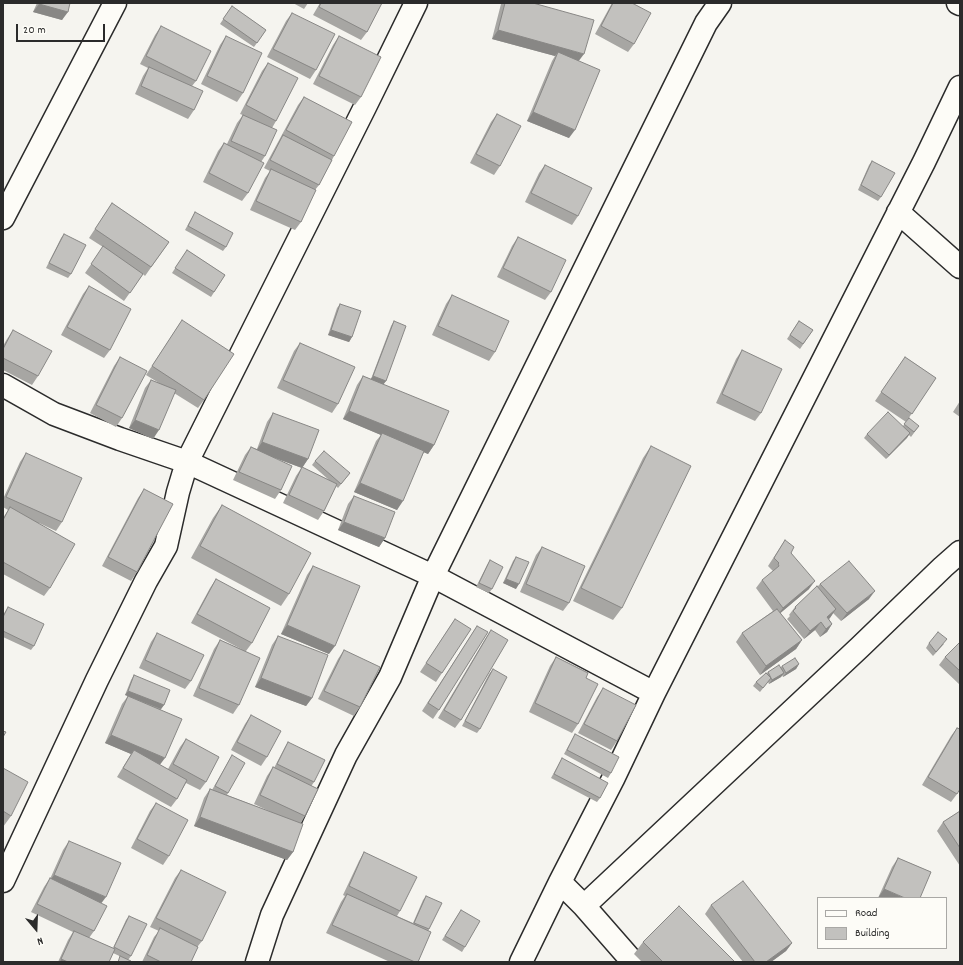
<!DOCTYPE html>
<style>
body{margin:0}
#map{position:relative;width:963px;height:965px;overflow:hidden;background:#f5f4ef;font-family:Dekko,sans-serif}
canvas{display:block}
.frame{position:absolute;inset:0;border:4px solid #2b2b2b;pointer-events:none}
.legend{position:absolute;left:817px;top:897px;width:130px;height:52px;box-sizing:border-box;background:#fdfcf7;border:1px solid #a9a8a5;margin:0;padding:5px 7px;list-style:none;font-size:12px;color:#2b2b2b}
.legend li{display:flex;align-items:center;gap:8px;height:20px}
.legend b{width:20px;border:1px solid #a9a8a5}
.north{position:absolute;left:16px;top:909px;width:40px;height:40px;-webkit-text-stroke:3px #fdfcf7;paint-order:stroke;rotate:161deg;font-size:11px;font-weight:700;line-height:16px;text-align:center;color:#2b2b2b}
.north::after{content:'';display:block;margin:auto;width:14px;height:18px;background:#2b2b2b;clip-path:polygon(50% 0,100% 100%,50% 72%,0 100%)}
.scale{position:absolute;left:16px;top:24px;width:89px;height:18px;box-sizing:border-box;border:2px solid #2b2b2b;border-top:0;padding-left:5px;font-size:12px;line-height:14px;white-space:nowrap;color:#2b2b2b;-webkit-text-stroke:3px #fdfcf7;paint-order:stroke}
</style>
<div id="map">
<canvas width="963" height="965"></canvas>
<div class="frame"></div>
<ul class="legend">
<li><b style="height:5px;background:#fdfcf7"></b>Road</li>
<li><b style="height:11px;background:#c2c1be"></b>Building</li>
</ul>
<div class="north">N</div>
<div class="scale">20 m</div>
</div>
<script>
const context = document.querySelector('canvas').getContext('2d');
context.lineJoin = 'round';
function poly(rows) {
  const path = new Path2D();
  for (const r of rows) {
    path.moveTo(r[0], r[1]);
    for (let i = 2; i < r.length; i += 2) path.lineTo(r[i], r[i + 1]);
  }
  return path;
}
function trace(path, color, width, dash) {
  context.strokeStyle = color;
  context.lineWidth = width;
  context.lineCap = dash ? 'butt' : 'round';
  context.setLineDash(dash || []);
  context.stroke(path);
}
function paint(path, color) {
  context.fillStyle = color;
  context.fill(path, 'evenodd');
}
const minor = poly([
 [958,3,960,4],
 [898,212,960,267],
 [3,218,115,3],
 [3,385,54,414,120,439,187,462,433,576,654,693],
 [3,881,97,680,146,581,166,546,178,492,187,462,365,107,416,3],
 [560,882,584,906,633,962],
 [584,906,860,647,943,567,960,552],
 [257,962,272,915,346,755,390,677,433,576,706,23,720,3],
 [521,962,560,882,613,779,654,693,924,162,960,87]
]);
trace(minor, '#2b2b2b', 25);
trace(minor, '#fdfcf7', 22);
paint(poly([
 [37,3,70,3,62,20,33,12],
 [293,3,308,3,304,9],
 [320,3,382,3,367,32,361,40,313,15],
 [502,3,533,3,579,61,569,138,527,121,552,61,555,56,492,39,501,4],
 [612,3,632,3,634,44,628,52,595,34],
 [232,6,266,30,254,47,220,24],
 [292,13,316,70,310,79,267,57,286,21],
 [161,26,196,81,192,86,194,110,188,119,135,94,143,76,148,68,140,64,155,35],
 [226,36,243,93,237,102,201,84,220,45],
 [339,36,361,97,355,105,313,84,333,45],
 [268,63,276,121,272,128,265,156,261,162,248,193,242,201,203,182,218,151,224,143,227,144,237,123,243,115,240,114,262,71],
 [304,97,334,156,332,160,319,185,315,190,301,222,295,230,250,210,265,178,270,171,264,168,298,105],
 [497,114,500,166,494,175,470,163,491,122],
 [872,161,881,197,878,201,858,190,869,165],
 [545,165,578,216,572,225,525,202,539,173],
 [112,203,169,242,145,276,143,274,124,301,85,273,103,247,89,238],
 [195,212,226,247,223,251,185,230],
 [64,234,71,274,68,278,46,268,61,238],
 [518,237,551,292,545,300,497,277,512,246],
 [187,250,225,275,211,297,172,273],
 [89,286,110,350,104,358,61,335,83,294],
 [452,295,495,352,489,361,432,335,446,304],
 [340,304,352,337,349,342,328,335,337,308],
 [182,320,204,400,198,408,174,393,153,439,129,428,145,388,151,380,159,383,146,375],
 [394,321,386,381,383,384,434,445,428,454,424,452,397,510,354,492,376,441,381,435,343,419,357,385,363,376,371,379,391,326],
 [799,321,813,330,800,349,787,339],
 [13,330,38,376,32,385,3,370,3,346,7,339],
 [300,343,338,404,332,413,277,388,294,351],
 [742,350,761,413,755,421,716,403,736,359],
 [120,357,122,418,116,427,90,413,114,366],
 [905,357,936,378,906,422,919,426,911,437,909,435,886,459,864,438,867,434,903,426,906,422,875,401],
 [960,401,960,417,953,412],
 [273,413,308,459,302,468,275,458,281,490,275,499,233,480,245,455,251,447,257,449,267,422],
 [651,446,622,608,613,620,573,601,643,458],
 [26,453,62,522,56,531,39,523,50,588,44,596,3,574,3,518,8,510,3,507,3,499,20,462],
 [315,461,350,473,338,488,336,486,324,511,318,520,283,503,296,476,302,467,329,480,312,465],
 [144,489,137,572,131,581,102,566,138,498],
 [354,496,385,538,379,547,338,530,348,504],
 [222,505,289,594,281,606,191,558,213,518],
 [785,540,809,589,780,613,802,640,796,649,760,675,736,642,742,633,773,611,756,588,762,580,773,571,768,566],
 [542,547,569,603,563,611,520,592,536,555],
 [516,557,516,589,503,583,513,561],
 [490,560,492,589,489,593,476,587,487,565],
 [313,566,329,654,281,634,307,575],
 [216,579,252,643,246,651,239,705,233,714,193,696,214,649,220,640,243,650,191,623,210,588],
 [820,584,869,599,841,621,833,613,829,619,832,624,827,632,820,637,815,630,804,639,787,619,790,616,789,615,795,607,817,587],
 [8,607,34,646,31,650,3,637,3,615],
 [455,619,442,673,436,682,420,672],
 [477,626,439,710,433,719,422,711],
 [491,630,461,720,455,728,438,718,485,639],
 [157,633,191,681,185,689,139,668,151,642],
 [278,636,312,698,306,706,255,687,272,645],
 [960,642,960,685,939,665,945,657],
 [929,643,944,644,933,656,926,648],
 [344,650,360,707,354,716,318,699,338,659],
 [556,657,586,678,578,724,572,733,529,712,550,666],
 [799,664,796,669,783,677,782,675,781,677,769,684,768,682,760,692,753,686,756,682,768,672,781,667,782,666],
 [493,669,480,729,477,733,462,726,489,674],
 [134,675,164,705,161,709,160,765,168,769,180,747,186,739,206,782,200,790,186,783,177,799,171,807,117,777,131,754,105,743,122,704,128,696,125,695,131,680],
 [603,688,617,741,611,750,578,733,597,697],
 [251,715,267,757,261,766,231,750,245,724],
 [957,728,957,794,951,802,922,785,951,736],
 [575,734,611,773,608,778,564,754],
 [288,742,314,782,312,785,305,816,301,823,293,852,287,860,194,826,204,798,210,789,212,790,232,755,228,793,227,795,271,812,254,804,267,776,273,767,274,768,285,747],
 [562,758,600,798,597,802,551,778],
 [3,768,11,816,3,827],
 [156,803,169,856,163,865,131,848,150,811],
 [960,811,960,866,937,831,943,822],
 [69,841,101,903,94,931,89,938,113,948,126,920,129,916,131,956,128,960,113,953,109,962,58,962,68,940,73,932,31,912,44,887,50,878,50,879,63,850],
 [364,852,400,911,397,916,413,923,423,900,426,896,429,929,418,962,390,962,326,933,341,902,345,896,343,895,359,861],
 [898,858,931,872,878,898,892,867],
 [181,870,202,941,198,946,191,962,142,962,154,937,159,931,150,927,175,878],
 [711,905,792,943,786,951,771,962,743,962,705,914],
 [461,910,465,947,462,952,442,940],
 [643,942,735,962,642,962,634,954]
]), '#a7a6a3');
paint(poly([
 [39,4,68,12,62,20,33,12],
 [498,30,584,54,578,62,558,52,555,56,492,39],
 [533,112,575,130,569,138,527,121],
 [331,330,352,337,349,342,328,335],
 [373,376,386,381,383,385,370,380],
 [349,411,434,445,428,454,381,435,382,433,381,435,343,419],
 [135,420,159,430,153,439,129,428],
 [910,433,907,438,886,459,889,455],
 [262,442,308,459,302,468,256,451],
 [360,483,403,501,397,510,354,492],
 [344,522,385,538,379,547,338,530],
 [506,579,519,584,516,589,503,583],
 [815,581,809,589,777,616,783,608],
 [875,591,869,599,841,621,847,613],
 [836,609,830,618,823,624,827,617],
 [821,622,815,630,804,639,810,631],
 [832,624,827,632,820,637,826,629],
 [287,625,335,646,329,654,281,634],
 [802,640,796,649,760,675,766,666],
 [799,664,796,669,783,677,786,673],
 [784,673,781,677,769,684,772,680],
 [261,678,312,698,306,706,255,687],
 [128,691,164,705,161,709,125,695],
 [111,735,165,758,159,766,134,750,131,754,105,743],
 [200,817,293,852,287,860,194,826],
 [54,875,106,897,100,905,48,883],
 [884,889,905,898,878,898],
 [792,943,786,951,771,962,766,962],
 [61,959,68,962,60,962]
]), '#888785');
const building = poly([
 [40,3,70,3,68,12,39,4,40,3],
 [321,3,382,3,367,32,319,7,321,3],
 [505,3,533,3,594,20,584,54,498,30,505,3],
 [613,3,632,3,651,13,634,44,601,26,613,3],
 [232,6,266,30,257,43,223,19,232,6],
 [292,13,335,34,316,70,273,49,292,13],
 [161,26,211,51,196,81,146,56,161,26],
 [226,36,262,53,243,93,207,76,226,36],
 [339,36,381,57,361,97,319,76,339,36],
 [558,52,600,70,575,130,533,112,558,52],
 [268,63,298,78,276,121,246,105,268,63],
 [149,67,203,91,194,110,141,86,149,67],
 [304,97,352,122,334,156,286,130,304,97],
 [497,114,521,126,500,166,476,154,497,114],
 [243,115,277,130,265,156,231,141,243,115],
 [283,135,332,160,319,185,270,160,283,135],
 [224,143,264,163,248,193,209,173,224,143],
 [872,161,895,173,881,197,861,185,872,161],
 [545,165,592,188,578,216,531,193,545,165],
 [271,169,316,190,301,222,256,201,271,169],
 [112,203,169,242,151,267,95,229,112,203],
 [195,212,233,233,226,247,188,226,195,212],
 [64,234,86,245,71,274,49,263,64,234],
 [518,237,566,260,551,292,503,268,518,237],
 [103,246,143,274,130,293,91,264,103,246],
 [187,250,225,275,214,292,175,268,187,250],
 [89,286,131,309,110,350,67,327,89,286],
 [452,295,509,321,495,352,438,326,452,295],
 [340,304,361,311,352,337,331,330,340,304],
 [182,320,234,354,204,400,152,366,182,320],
 [394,321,406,326,386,381,373,376,394,321],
 [799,321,813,330,803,344,790,335,799,321],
 [13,330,52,351,38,376,3,358,3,349,13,330],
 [300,343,355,367,338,404,283,380,300,343],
 [742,350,782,369,761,413,722,394,742,350],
 [120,357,147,371,122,418,96,405,120,357],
 [905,357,936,378,912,414,881,392,905,357],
 [363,376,449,411,434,445,349,411,363,376],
 [151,380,176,390,159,430,135,420,151,380],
 [888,412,910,433,889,455,867,434,888,412],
 [273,413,319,430,308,459,262,442,273,413],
 [909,418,919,426,914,432,904,424,909,418],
 [382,433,424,451,403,501,360,483,382,433],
 [651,446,691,466,622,608,581,588,651,446],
 [251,447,292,466,281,490,239,472,251,447],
 [324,451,350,473,341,484,315,461,324,451],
 [26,453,82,478,62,522,6,497,26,453],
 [302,467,337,484,324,511,289,495,302,467],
 [144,489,173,504,137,572,108,557,144,489],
 [354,496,395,512,385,538,344,522,354,496],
 [222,505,311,553,289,594,200,546,222,505],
 [10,507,75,544,50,588,3,562,3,520,10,507],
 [785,540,794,547,791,553,815,581,783,608,762,580,779,566,778,564,779,563,774,558,785,540],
 [542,547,585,566,569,603,526,584,542,547],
 [516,557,529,562,519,584,506,579,516,557],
 [490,560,503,567,492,589,479,583,490,560],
 [849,561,875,591,847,613,820,584,849,561],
 [313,566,360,586,335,646,287,625,313,566],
 [216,579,270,608,252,643,197,614,216,579],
 [817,586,836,609,827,617,832,624,826,629,821,622,810,631,793,611,796,608,795,607,817,586],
 [8,607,44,624,34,646,3,631,3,617,8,607],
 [777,609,802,640,766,666,742,633,777,609],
 [455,619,471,629,442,673,426,663,455,619],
 [477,626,488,632,439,710,428,703,477,626],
 [491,630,508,640,461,720,444,710,491,630],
 [938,632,947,639,936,652,929,643,938,632],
 [157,633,204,655,191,681,145,660,157,633],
 [278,636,328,655,312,698,261,678,278,636],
 [220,640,260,658,239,705,199,688,220,640],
 [960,642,960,671,945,657,960,642],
 [344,650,380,667,360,707,324,691,344,650],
 [556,657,588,673,586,678,598,684,578,724,535,703,556,657],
 [795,658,799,664,786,673,782,666,795,658],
 [779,665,784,673,772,680,768,672,779,665],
 [493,669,507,677,480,729,465,721,493,669],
 [766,673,771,678,763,688,756,682,766,673],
 [134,675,170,690,164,705,128,691,134,675],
 [603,688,636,705,617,741,584,724,603,688],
 [128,696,182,719,165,758,111,735,128,696],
 [251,715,281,731,267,757,237,742,251,715],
 [957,728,960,729,960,789,957,794,928,777,957,728],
 [3,731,6,732,3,737,3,731],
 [575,734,619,757,611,773,567,750,575,734],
 [186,739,219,757,206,782,173,764,186,739],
 [288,742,325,760,314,782,277,764,288,742],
 [134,750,187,780,177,799,123,768,134,750],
 [232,755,245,763,228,793,215,786,232,755],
 [562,758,608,783,600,798,554,774,562,758],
 [273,767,318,789,305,816,260,795,273,767],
 [3,768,28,782,11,816,3,811,3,768],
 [210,789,303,824,293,852,200,817,210,789],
 [156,803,188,820,169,856,137,839,156,803],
 [960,811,960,848,943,822,960,811],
 [69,841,121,863,106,897,54,875,69,841],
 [364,852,417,877,400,911,349,886,364,852],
 [898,858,931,872,920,898,905,898,884,889,898,858],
 [181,870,226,892,202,941,156,918,181,870],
 [50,878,107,906,94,931,37,904,50,878],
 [743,881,792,943,766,962,755,962,711,905,743,881],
 [347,894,431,932,418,962,415,962,332,925,347,894],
 [426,896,442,903,429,929,414,923,426,896],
 [679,906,735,962,663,962,643,942,679,906],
 [461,910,480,921,465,947,445,936,461,910],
 [129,916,147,924,131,956,114,947,129,916],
 [160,928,198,947,191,962,161,962,147,955,160,928],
 [74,931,115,949,109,962,68,962,61,959,74,931],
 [120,956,131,961,131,962,118,962,120,956]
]);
paint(building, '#c2c1be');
trace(building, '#888785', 1);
</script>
